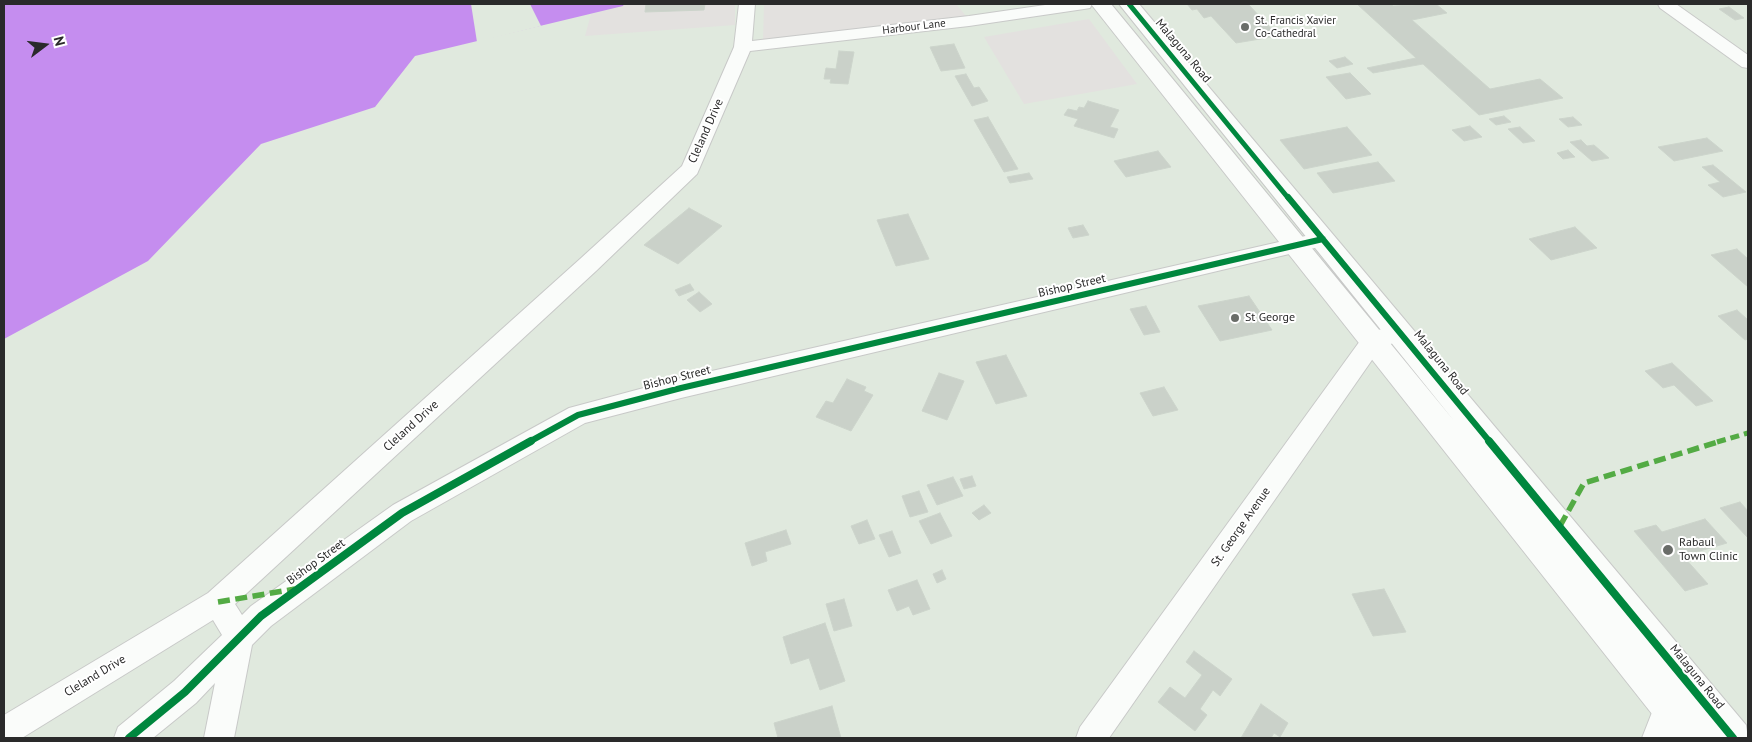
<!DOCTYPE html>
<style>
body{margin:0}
#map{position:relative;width:1752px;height:742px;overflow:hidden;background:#e0e9de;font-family:"PT Sans",sans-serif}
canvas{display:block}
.frame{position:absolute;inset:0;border:5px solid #2a2a2a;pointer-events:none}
.north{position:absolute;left:20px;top:20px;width:50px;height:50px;-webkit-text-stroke:4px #fff;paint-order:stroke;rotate:75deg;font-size:14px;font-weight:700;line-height:20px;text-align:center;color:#2a2a2a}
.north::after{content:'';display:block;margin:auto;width:18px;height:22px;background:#2a2a2a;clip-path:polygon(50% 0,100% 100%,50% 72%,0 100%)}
</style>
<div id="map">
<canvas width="1752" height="742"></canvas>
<div class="frame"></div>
<div class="north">N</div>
</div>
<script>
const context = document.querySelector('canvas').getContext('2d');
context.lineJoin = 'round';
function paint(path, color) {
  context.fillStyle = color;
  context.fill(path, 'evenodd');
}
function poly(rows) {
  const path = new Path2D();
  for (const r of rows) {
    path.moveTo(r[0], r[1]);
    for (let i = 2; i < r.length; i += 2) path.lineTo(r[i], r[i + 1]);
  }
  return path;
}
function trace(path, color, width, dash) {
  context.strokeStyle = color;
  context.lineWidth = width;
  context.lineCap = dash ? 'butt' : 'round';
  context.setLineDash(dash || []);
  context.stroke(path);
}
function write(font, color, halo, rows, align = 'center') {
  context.font = font + ' "PT Sans",sans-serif';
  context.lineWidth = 4;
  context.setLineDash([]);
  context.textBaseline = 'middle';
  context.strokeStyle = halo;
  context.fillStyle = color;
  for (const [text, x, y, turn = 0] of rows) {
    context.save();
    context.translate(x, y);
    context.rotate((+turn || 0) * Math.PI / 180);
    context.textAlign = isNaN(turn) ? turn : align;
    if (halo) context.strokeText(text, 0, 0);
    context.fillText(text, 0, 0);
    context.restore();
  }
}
paint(poly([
 [624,4,735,4,735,25,585,36,591,14,623,6],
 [764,4,956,4,966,16,763,42],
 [1089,19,1137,84,1024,104,984,37]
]), '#e3e1df');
paint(poly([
 [4,4,624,4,623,6,415,56,375,107,261,144,148,261,4,339]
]), '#c58def');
paint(poly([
 [471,4,530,4,541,26,477,42]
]), '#e0e9de');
const building = poly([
 [646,4,705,4,704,10,645,12,646,4],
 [1187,4,1248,4,1278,36,1236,43,1211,16,1204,18,1197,9,1192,10,1187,4],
 [1357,4,1391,4,1393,6,1436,4,1447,13,1412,20,1490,89,1540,79,1563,98,1479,115,1423,64,1373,73,1367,68,1416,58,1357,4],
 [1729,7,1744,18,1735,20,1719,9,1729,7],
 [954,44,965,68,941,71,930,47,954,44],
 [839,51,854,52,848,84,830,83,831,79,824,79,826,68,836,69,839,51],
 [1345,57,1353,64,1337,68,1329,61,1345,57],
 [1350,73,1371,94,1346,99,1326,77,1350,73],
 [966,74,974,88,979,87,988,101,972,106,955,76,966,74],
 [1088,101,1119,110,1110,127,1118,129,1114,138,1074,126,1078,119,1064,115,1068,109,1077,111,1079,107,1084,108,1088,101],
 [1504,116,1511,122,1496,125,1489,119,1504,116],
 [988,117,1018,169,1004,172,974,120,988,117],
 [1573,117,1582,125,1568,127,1559,119,1573,117],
 [1470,126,1482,137,1464,141,1452,130,1470,126],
 [1347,127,1372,155,1304,169,1280,140,1347,127],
 [1520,127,1535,141,1523,143,1508,129,1520,127],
 [1707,138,1723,151,1674,161,1658,147,1707,138],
 [1581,140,1587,146,1594,145,1609,158,1592,161,1570,142,1581,140],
 [1568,150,1575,157,1563,159,1557,153,1568,150],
 [1158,151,1171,167,1126,177,1114,161,1158,151],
 [1378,162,1395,181,1333,193,1317,173,1378,162],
 [1713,165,1746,192,1723,197,1708,185,1720,182,1702,167,1713,165],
 [1029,173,1033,179,1010,183,1007,177,1029,173],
 [689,208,722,226,678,264,644,245,689,208],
 [908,214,929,259,896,266,877,220,908,214],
 [1083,225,1089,235,1073,238,1068,228,1083,225],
 [1575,227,1597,248,1551,260,1529,239,1575,227],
 [1737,249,1748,259,1748,287,1711,255,1737,249],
 [690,284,694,290,679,296,675,290,690,284],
 [699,292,712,304,700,312,687,300,699,292],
 [1249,296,1272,330,1220,341,1198,306,1249,296],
 [1146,306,1160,332,1144,335,1130,309,1146,306],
 [1737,310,1748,320,1748,339,1745,340,1718,316,1737,310],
 [1006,355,1027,396,996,404,976,362,1006,355],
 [1672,363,1713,401,1696,406,1674,385,1663,388,1645,371,1672,363],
 [939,373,964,381,947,420,922,411,939,373],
 [847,379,866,387,864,391,873,395,851,431,816,417,826,401,833,403,847,379],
 [1164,387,1178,410,1153,416,1140,393,1164,387],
 [972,476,976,486,964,489,960,479,972,476],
 [953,477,963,496,937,505,927,485,953,477],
 [919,491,928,512,910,517,902,496,919,491],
 [1740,502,1748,511,1748,538,1720,508,1740,502],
 [984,505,991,513,979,520,972,513,984,505],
 [940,513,952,536,931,544,919,521,940,513],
 [1705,519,1727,543,1683,556,1708,584,1685,591,1634,531,1656,525,1662,532,1705,519],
 [867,520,875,539,859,544,851,526,867,520],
 [786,530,791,544,765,552,767,561,752,566,745,543,786,530],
 [892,531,901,553,889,557,879,535,892,531],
 [942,570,946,579,937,583,933,574,942,570],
 [917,580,930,609,913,615,909,606,897,611,888,590,917,580],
 [1384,589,1406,632,1373,636,1352,594,1384,589],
 [844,599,852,626,834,631,826,604,844,599],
 [825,623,845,681,820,690,809,658,791,664,783,637,825,623],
 [1194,651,1232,679,1220,696,1213,690,1200,709,1207,715,1195,731,1158,702,1170,687,1185,698,1202,675,1186,662,1194,651],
 [1261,704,1288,723,1280,737,1274,733,1271,738,1241,738,1261,704],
 [832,706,841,738,778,738,774,723,832,706]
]);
paint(building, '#cad1c9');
trace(building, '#ccd4cb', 1);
const minor = poly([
 [739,4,755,4,752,41,969,16,1052,4,1092,4,1090,8,1084,9,969,26,750,51,697,174,596,271,235,604,242,615,251,606,393,505,569,408,681,378,1323,232,1330,234,1334,239,1330,244,1323,246,681,398,585,423,411,521,271,626,252,645,234,738,204,738,215,683,196,703,153,738,114,738,118,727,174,681,222,635,213,620,22,738,4,738,4,715,208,593,580,259,682,166,734,47,739,4],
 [1658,4,1676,4,1748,55,1748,68,1742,67,1660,8,1658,4],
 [1392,326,1400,329,1404,335,1400,341,1381,347,1109,738,1076,738,1080,727,1365,334,1392,326],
 [1669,693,1680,697,1684,708,1672,738,1642,738,1658,697,1669,693]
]);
const tertiary = poly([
 [1091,4,1111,4,1455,422,1119,4,1139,4,1746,725,1748,738,1671,738,1091,4]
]);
trace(minor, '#c8c9c8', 2);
trace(tertiary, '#c8c9c8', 2);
paint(minor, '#fafcfa');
paint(tertiary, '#fafcfa');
trace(poly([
 [1717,442,1748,433]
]), '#53ab44', 5, [9, 5]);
trace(poly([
 [1560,526,1584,483,1721,441],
 [218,602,295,589]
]), '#53ab44', 5.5, [12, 5.5]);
trace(poly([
 [1129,4,1289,199]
]), '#00873e', 5);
trace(poly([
 [1288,197,1490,442],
 [529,442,578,415,681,388,1323,239]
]), '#00873e', 6);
trace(poly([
 [1489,441,1733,738],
 [129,738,185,692,261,616,402,513,531,441]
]), '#00873e', 8);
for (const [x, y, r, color] of [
 [1245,27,5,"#6a6d69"],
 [1235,318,5,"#6a6d69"],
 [1668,550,6,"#6a6d69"]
]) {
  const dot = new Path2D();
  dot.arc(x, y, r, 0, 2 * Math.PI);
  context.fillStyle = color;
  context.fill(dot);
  trace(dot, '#fff', 2);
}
write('11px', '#2a2a2a', '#fff', [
 ["St. Francis Xavier",1255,21],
 ["Co-Cathedral",1255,34]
], 'left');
write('11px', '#2a2a2a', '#fff', [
 ["Harbour Lane",914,27,-7]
]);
write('12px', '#2a2a2a', '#fff', [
 ["Malaguna Road",1183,51,50],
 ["Cleland Drive",706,131,-66],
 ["Bishop Street",1072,286,-13],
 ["Malaguna Road",1441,363,51],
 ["Bishop Street",677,378,-14],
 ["Cleland Drive",411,426,-42],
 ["St. George Avenue",1241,527,-55],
 ["Bishop Street",316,562,-36],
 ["Cleland Drive",95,676,-31],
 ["Malaguna Road",1697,677,51]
]);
write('12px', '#2a2a2a', '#fff', [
 ["St George",1245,318],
 ["Rabaul",1679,543],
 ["Town Clinic",1679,557]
], 'left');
</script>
